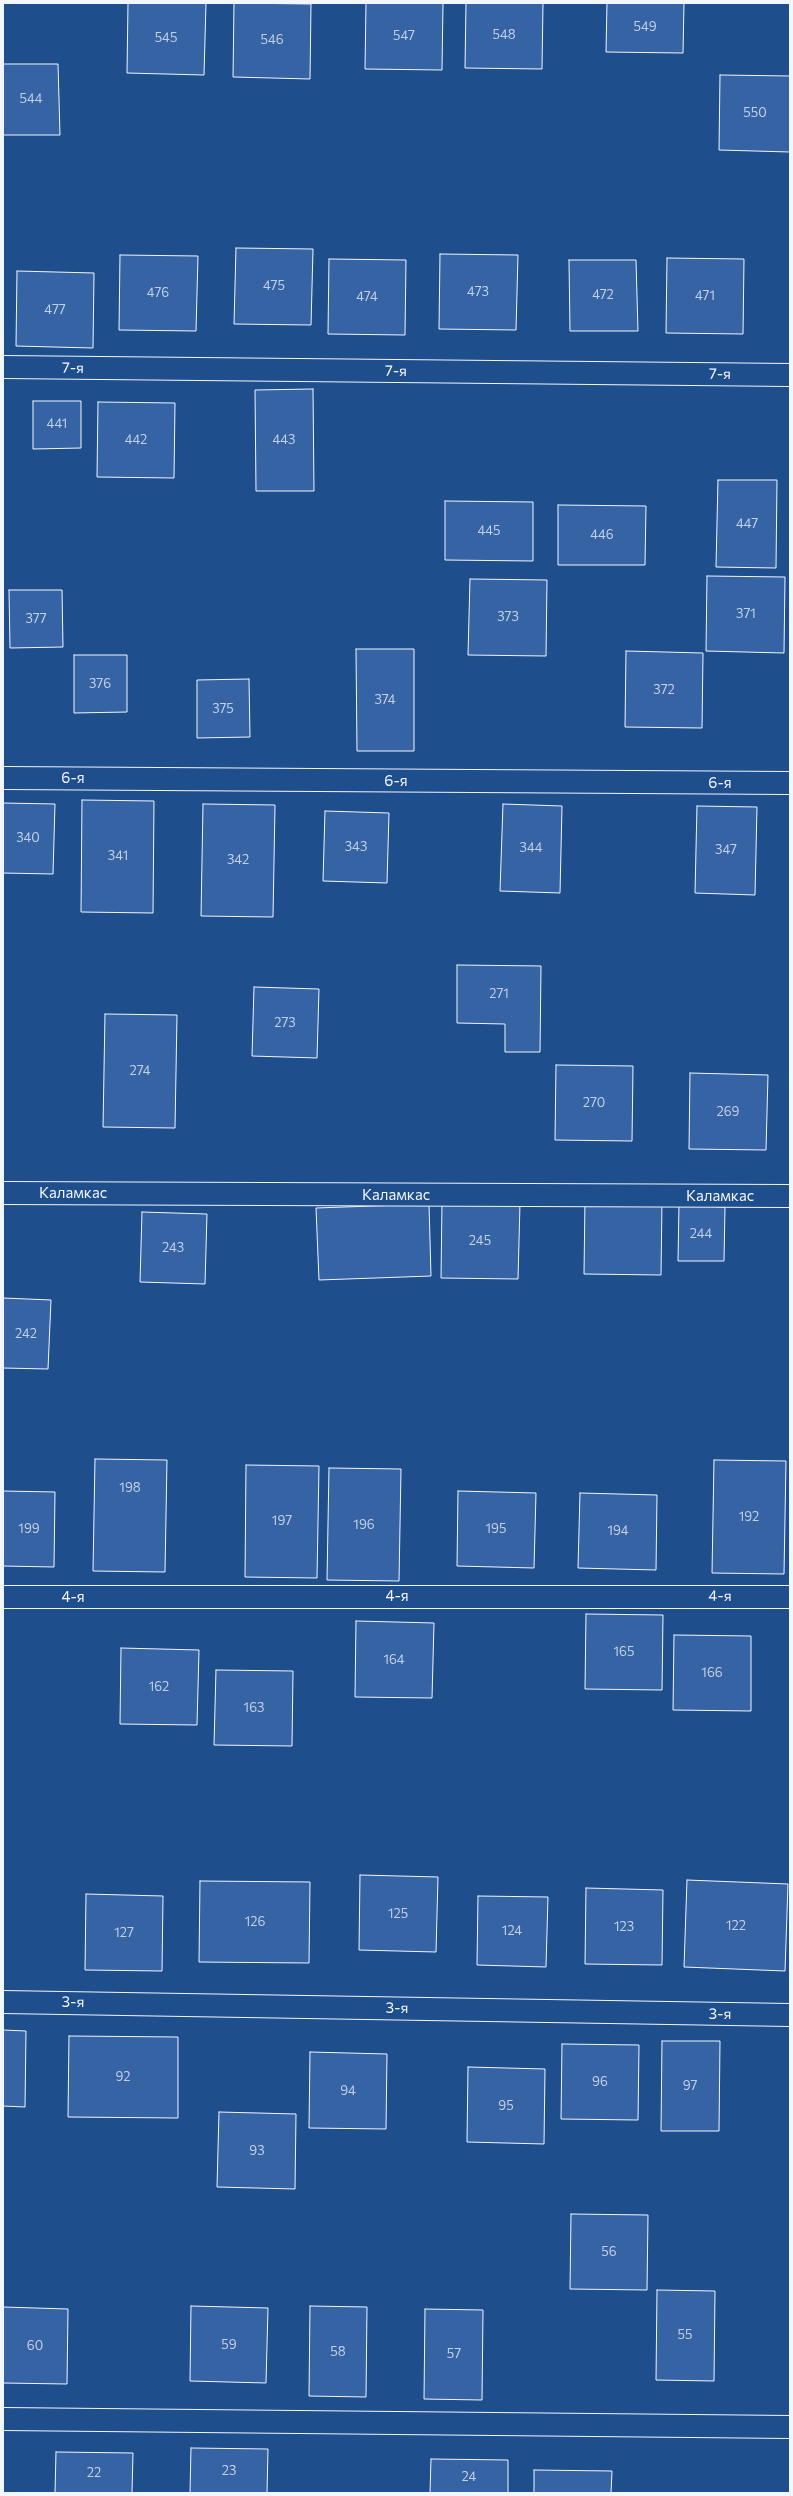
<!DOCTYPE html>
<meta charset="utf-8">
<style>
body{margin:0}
#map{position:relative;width:793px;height:2496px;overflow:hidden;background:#1f4e8c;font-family:Commissioner,sans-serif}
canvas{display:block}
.frame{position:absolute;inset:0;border:4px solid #f2f6ff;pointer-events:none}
</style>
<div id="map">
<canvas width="793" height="2496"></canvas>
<div class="frame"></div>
</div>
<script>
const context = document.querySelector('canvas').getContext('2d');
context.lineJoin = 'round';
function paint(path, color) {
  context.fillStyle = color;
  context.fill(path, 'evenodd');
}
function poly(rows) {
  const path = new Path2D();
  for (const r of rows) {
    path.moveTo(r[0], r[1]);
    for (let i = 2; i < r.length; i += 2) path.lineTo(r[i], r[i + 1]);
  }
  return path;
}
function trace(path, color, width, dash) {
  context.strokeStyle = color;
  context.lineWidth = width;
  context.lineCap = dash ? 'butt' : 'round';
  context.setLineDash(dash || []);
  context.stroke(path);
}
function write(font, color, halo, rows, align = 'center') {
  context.font = font + ' Commissioner,sans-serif';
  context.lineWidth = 3;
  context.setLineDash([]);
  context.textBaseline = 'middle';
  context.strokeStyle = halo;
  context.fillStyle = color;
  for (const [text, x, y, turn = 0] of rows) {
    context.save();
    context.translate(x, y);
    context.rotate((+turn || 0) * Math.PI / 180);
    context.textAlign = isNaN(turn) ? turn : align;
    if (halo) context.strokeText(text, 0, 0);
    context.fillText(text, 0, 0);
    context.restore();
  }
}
const building = poly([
 [128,3,206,3,204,75,127,73,128,3],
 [234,3,311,4,310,79,233,77,234,3],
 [366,3,443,3,442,70,365,69,366,3],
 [466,3,543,3,542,69,465,68,466,3],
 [607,3,684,3,683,53,606,52,607,3],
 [3,64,58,64,60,135,3,135,3,64],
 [720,75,790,76,790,152,719,150,720,75],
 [236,248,313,249,311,325,234,324,236,248],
 [440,254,518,255,516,330,439,329,440,254],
 [120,255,198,256,196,331,119,330,120,255],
 [667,258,744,259,743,334,666,333,667,258],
 [329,259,406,260,405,335,328,334,329,259],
 [569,260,636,260,638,331,570,331,569,260],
 [17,271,94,273,93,348,16,346,17,271],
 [313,389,314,491,256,491,255,390,313,389],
 [33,401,81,401,81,448,33,449,33,401],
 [98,402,175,403,174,478,97,477,98,402],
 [718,480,777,480,776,568,716,567,718,480],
 [445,501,533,502,533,561,445,560,445,501],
 [558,505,646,506,645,565,558,565,558,505],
 [707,576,785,577,784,653,706,651,707,576],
 [470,579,547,580,546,656,468,655,470,579],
 [9,590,62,590,63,647,10,648,9,590],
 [356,649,414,649,414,751,357,751,356,649],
 [626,651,703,653,702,728,625,727,626,651],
 [74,655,127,655,127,712,74,713,74,655],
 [249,679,250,737,197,738,197,680,249,679],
 [82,800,154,801,153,913,81,912,82,800],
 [3,803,55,804,53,874,3,873,3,803],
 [203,804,275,805,273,917,201,916,203,804],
 [503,804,562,806,560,893,500,891,503,804],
 [697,806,757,807,755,895,695,893,697,806],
 [325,811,389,813,387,883,323,881,325,811],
 [457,965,541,966,540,1052,505,1052,505,1024,457,1023,457,965],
 [254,987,319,989,317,1058,252,1056,254,987],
 [105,1014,177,1015,175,1128,103,1127,105,1014],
 [556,1065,633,1066,632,1141,555,1140,556,1065],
 [690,1073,768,1075,766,1150,689,1149,690,1073],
 [585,1199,662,1200,661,1275,584,1274,585,1199],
 [442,1202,520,1203,518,1279,441,1278,442,1202],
 [429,1204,431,1276,319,1280,316,1208,429,1204],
 [679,1205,725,1207,724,1261,678,1261,679,1205],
 [142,1212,207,1214,205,1284,140,1282,142,1212],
 [3,1298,51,1300,48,1369,3,1368,3,1298],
 [95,1459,167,1460,165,1572,93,1571,95,1459],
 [714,1460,786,1461,784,1574,712,1573,714,1460],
 [246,1465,319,1466,317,1578,245,1577,246,1465],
 [329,1468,401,1469,399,1581,327,1580,329,1468],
 [3,1491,55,1492,54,1567,3,1566,3,1491],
 [458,1491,536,1493,534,1568,457,1566,458,1491],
 [580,1493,657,1495,656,1570,578,1568,580,1493],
 [586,1614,663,1615,662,1690,585,1689,586,1614],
 [356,1621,434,1623,432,1698,355,1697,356,1621],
 [674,1635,751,1636,751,1711,673,1710,674,1635],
 [121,1648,199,1650,197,1725,120,1724,121,1648],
 [216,1670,293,1671,292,1746,214,1745,216,1670],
 [360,1875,438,1877,436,1952,359,1950,360,1875],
 [687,1880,788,1884,785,1971,684,1967,687,1880],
 [200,1881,310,1882,309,1963,199,1962,200,1881],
 [586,1888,663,1890,662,1965,585,1964,586,1888],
 [86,1894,163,1896,162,1971,85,1970,86,1894],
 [478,1896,548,1897,546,1967,477,1965,478,1896],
 [3,2030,26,2031,25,2107,3,2106,3,2030],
 [69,2036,178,2037,178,2118,68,2117,69,2036],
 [662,2041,720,2041,719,2131,661,2131,662,2041],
 [562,2044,639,2045,638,2120,561,2119,562,2044],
 [310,2052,387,2054,386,2129,309,2128,310,2052],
 [468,2067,545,2069,544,2144,467,2142,468,2067],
 [219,2112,296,2114,295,2189,217,2187,219,2112],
 [571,2214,648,2215,647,2290,570,2289,571,2214],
 [657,2290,715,2291,714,2381,656,2380,657,2290],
 [191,2306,268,2308,266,2383,190,2381,191,2306],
 [310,2306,367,2307,366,2397,309,2396,310,2306],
 [3,2307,68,2309,67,2384,3,2383,3,2307],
 [425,2309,483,2310,482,2400,424,2399,425,2309],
 [191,2448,268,2449,267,2493,190,2493,191,2448],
 [56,2452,133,2453,132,2493,55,2493,56,2452],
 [431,2459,508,2460,508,2493,430,2493,431,2459],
 [534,2470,612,2471,611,2493,534,2493,534,2470]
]);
paint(building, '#3563a3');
trace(building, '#f2f6ff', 1);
const minor = poly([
 [3,367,790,375],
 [3,778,790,783],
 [3,1193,790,1196],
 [3,1597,790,1597],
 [3,2002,790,2015],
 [3,2419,790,2427]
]);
trace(minor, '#f2f6ff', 24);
trace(minor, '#1f4e8c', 22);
write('13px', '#c3d1e8', null, [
 ["549",645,27],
 ["548",504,35],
 ["547",404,36],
 ["545",166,38],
 ["546",272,40],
 ["544",31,99],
 ["550",755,113],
 ["475",274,286],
 ["473",478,292],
 ["476",158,293],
 ["472",603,295],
 ["471",705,296],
 ["474",367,297],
 ["477",55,310],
 ["441",57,424],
 ["442",136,440],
 ["443",284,440],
 ["447",747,524],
 ["445",489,531],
 ["446",602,535],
 ["371",746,614],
 ["373",508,617],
 ["377",36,619],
 ["376",100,684],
 ["372",664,690],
 ["374",385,700],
 ["375",223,709],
 ["340",28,838],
 ["343",356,847],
 ["344",531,848],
 ["347",726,850],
 ["341",118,856],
 ["342",238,860],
 ["271",499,994],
 ["273",285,1023],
 ["274",140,1071],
 ["270",594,1103],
 ["269",728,1112],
 ["244",701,1234],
 ["245",480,1241],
 ["243",173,1248],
 ["242",26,1334],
 ["198",130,1488],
 ["192",749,1517],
 ["197",282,1521],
 ["196",364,1525],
 ["199",29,1529],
 ["195",496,1529],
 ["194",618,1531],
 ["165",624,1652],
 ["164",394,1660],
 ["166",712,1673],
 ["162",159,1687],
 ["163",254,1708],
 ["125",398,1914],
 ["126",255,1922],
 ["122",736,1926],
 ["123",624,1927],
 ["124",512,1931],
 ["127",124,1933],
 ["92",123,2077],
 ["96",600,2082],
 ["97",690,2086],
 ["94",348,2091],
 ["95",506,2106],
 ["93",257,2151],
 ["56",609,2252],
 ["55",685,2335],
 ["59",229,2345],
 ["60",35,2346],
 ["58",338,2352],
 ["57",454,2354],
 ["23",229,2471],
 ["22",94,2473],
 ["24",469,2477]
]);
write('15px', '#f2f6ff', '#1f4e8c', [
 ["7-я",73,368,1],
 ["7-я",396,371,1],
 ["7-я",720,374,1],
 ["6-я",73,778],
 ["6-я",396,781],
 ["6-я",720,783],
 ["Каламкас",73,1193],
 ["Каламкас",396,1195],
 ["Каламкас",720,1196],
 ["4-я",397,1596],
 ["4-я",720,1596,1],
 ["4-я",73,1597],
 ["3-я",73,2002,1],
 ["3-я",397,2008,1],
 ["3-я",720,2014,1]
]);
</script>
